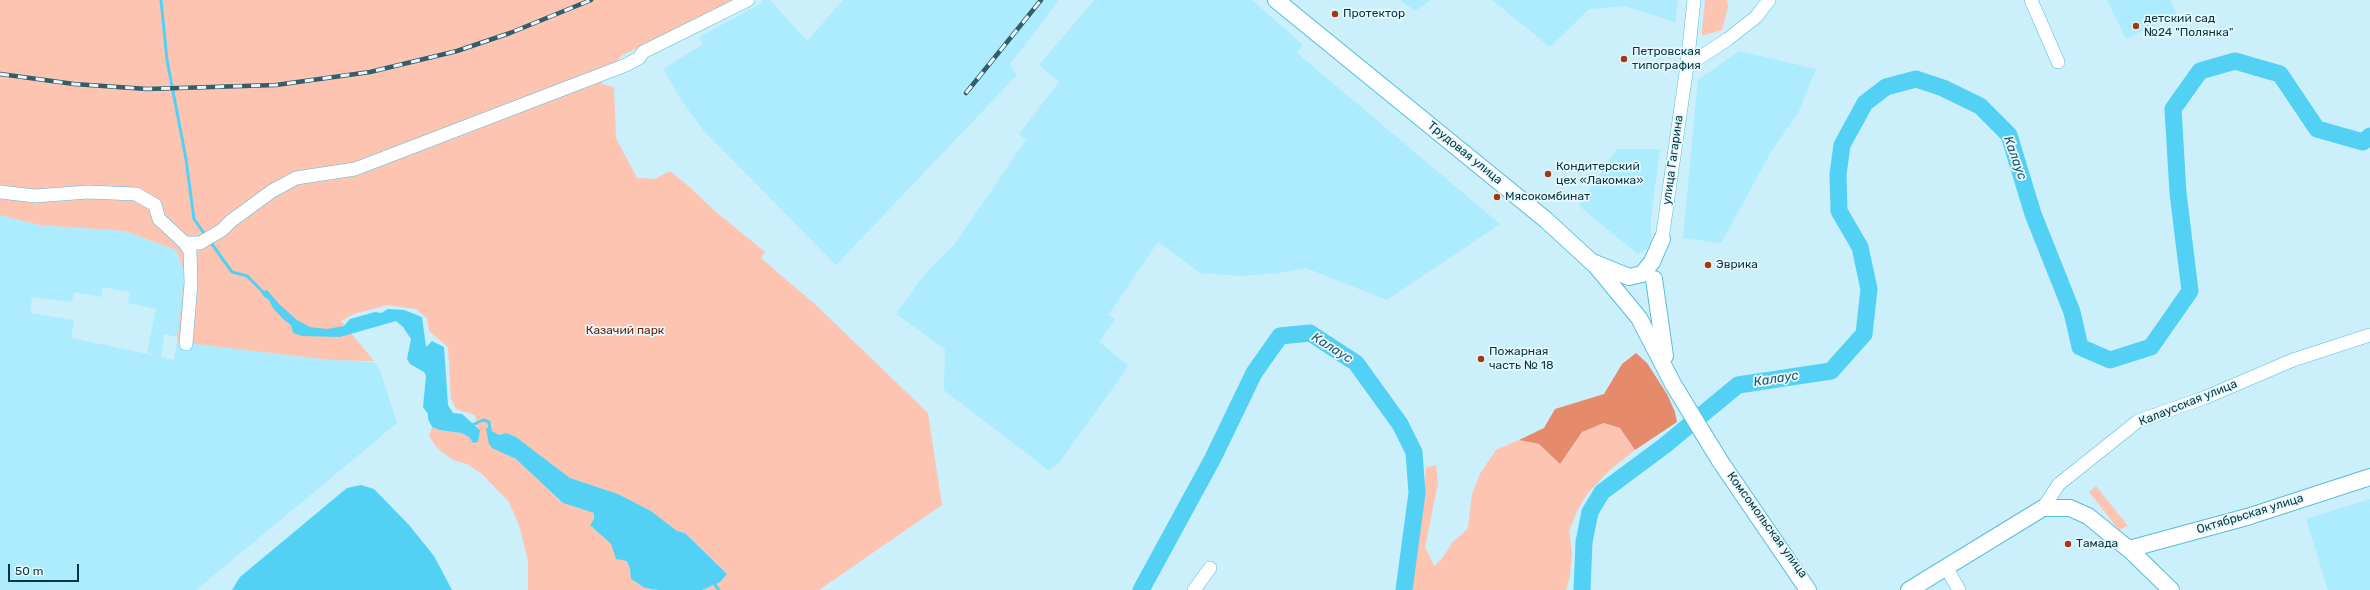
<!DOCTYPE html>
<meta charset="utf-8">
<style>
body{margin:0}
#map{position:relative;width:2370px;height:590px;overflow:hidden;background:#cbeffb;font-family:Rubik,sans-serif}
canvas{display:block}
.scale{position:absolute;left:8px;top:564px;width:71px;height:18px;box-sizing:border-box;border:2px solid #073641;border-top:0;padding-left:5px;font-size:12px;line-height:14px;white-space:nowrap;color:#073641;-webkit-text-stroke:3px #e7f9ff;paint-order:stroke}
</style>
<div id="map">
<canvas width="2370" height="590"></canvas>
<div class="scale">50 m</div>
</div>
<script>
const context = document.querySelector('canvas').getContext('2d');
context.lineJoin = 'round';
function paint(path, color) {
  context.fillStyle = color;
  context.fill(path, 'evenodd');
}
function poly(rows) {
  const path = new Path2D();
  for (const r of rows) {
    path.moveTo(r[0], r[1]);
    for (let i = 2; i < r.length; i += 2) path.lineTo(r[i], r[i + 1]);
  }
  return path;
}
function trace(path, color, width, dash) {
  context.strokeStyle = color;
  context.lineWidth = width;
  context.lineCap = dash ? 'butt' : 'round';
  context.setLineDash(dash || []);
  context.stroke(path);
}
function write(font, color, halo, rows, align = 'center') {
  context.font = font + ' Rubik,sans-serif';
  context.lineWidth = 3.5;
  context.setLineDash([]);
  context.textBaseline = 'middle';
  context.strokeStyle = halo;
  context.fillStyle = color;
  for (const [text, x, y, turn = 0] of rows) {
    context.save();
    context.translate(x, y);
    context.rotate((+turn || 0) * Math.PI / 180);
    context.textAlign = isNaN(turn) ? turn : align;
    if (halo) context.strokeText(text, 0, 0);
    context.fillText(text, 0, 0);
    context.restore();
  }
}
paint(poly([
 [763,0,770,0,807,41,843,0,1059,0,1010,64,1017,75,836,265,704,131,680,98,663,69,703,44,699,37,762,3],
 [1094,0,1252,0,1303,45,1297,53,1500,224,1387,300,1306,268,1279,273,1242,276,1200,273,1158,242,1108,315,1115,319,1099,342,1128,365,1125,371,1058,464,1048,470,944,390,945,349,896,314,924,275,954,245,1026,140,1019,134,1059,82,1039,65],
 [1400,0,1431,0,1415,11],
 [1492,0,1678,0,1675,22,1625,6,1589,9,1550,47],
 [2107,0,2170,0,2177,14,2126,39],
 [1739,51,1816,69,1798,113,1772,150,1721,243,1683,238,1698,80],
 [1617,149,1660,149,1651,218,1651,246,1638,254,1579,206],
 [0,215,39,225,125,231,176,250,185,272,178,337,164,334,161,357,174,360,177,342,331,360,374,362,380,370,397,423,196,590,0,590],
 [103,287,130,292,128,303,156,309,147,352,157,356,71,338,74,320,30,313,32,297,72,302,74,292,101,297],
 [2370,499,2370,590,2328,590,2306,519]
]), '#adebfe');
paint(poly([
 [0,0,732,0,621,56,601,84,614,87,616,138,637,178,655,179,670,171,685,183,715,211,765,252,761,258,819,308,928,413,942,505,819,590,702,590,727,574,685,533,677,531,651,511,618,494,570,478,516,437,506,433,499,435,492,431,490,426,498,451,516,459,563,503,594,513,594,519,590,525,611,544,615,553,627,561,630,569,631,579,645,588,658,590,528,590,528,561,519,525,509,502,482,474,467,464,453,460,437,448,429,436,432,427,439,430,461,433,469,437,480,430,476,425,475,415,456,409,451,399,448,347,429,331,427,318,416,309,387,305,354,314,341,321,374,361,331,360,177,342,185,272,176,250,125,231,39,225,0,215],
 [1705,0,1727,0,1728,7,1722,30,1705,35,1702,35,1702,30],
 [1604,423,1620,428,1635,450,1611,469,1587,494,1577,511,1569,531,1572,553,1570,576,1566,590,1411,590,1426,468,1436,465,1438,483,1425,547,1434,566,1441,560,1452,543,1468,528,1472,494,1481,472,1496,450,1519,440,1539,444,1560,464,1582,432],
 [2096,486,2128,526,2119,530,2089,492]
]), '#fcc4b1');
paint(poly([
 [1636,353,1647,363,1667,394,1675,412,1677,422,1635,450,1620,428,1604,423,1582,432,1560,464,1539,444,1519,440,1544,428,1555,409,1604,394,1622,364]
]), '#e58a6b');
paint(poly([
 [267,290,279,304,297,320,310,327,327,329,344,326,350,319,375,312,381,313,388,309,404,310,422,317,426,347,432,341,444,347,448,405,453,413,462,414,480,430,478,442,473,443,469,437,461,433,439,430,432,427,428,419,428,414,423,407,426,376,424,372,410,364,407,359,411,339,403,327,396,321,340,337,302,336,293,333,291,325,284,320,273,308,269,300,263,296,262,292],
 [490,426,492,431,499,435,506,433,516,437,570,478,618,494,651,511,677,531,685,533,727,574,720,582,702,590,658,590,645,588,631,579,630,569,627,561,616,559,611,544,590,525,594,519,594,513,563,503,516,459,492,448,489,444,486,429],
 [361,485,374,489,409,525,434,556,452,590,232,590,240,577,347,488]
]), '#52d1f4');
trace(poly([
 [161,0,167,60,186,159,194,219,206,236],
 [209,240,232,272,247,276,264,293],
 [472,425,483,420,489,422,490,429],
 [712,581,719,590]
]), '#52d1f4', 3);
trace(poly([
 [1141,590,1213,458,1254,373,1280,336,1310,333,1356,363,1400,424,1414,452,1417,493,1404,590],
 [1582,590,1584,542,1590,512,1602,492,1664,446,1738,385,1831,371,1864,334,1869,289,1860,247,1839,211,1838,174,1842,145,1865,103,1886,87,1916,79,1943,88,1980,106,2009,135,2033,214,2072,312,2080,347,2110,360,2151,347,2190,291,2178,193,2173,109,2200,71,2235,61,2280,74,2317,129,2363,142,2370,136]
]), '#52d1f4', 17);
const minor = poly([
 [2031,0,2058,62],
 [1687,66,1728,39,1756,17,1769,0],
 [0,192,35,196,88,192,136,194,155,205,159,219,185,243,200,243,222,230,231,221,272,191,296,178,355,169,626,65,639,58,643,52,748,0],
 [1662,239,1687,66,1694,0],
 [185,243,190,251,191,283,186,344],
 [2043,508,2059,484,2138,421,2204,398,2293,360,2370,335],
 [1946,567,1959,590],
 [1194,590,1210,568]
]);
const major = poly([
 [1276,0,1546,220,1596,266,1639,318,1673,384,1720,461,1808,590],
 [1595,263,1629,277,1642,274,1652,262,1662,239],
 [1654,279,1665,356],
 [2129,549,2247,517,2370,477],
 [1909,590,2043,508,2070,508,2088,516,2131,551,2171,590]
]);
trace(minor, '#56bdda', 14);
trace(major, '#56bdda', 18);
trace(minor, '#fff', 13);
trace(major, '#fff', 16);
const rail = poly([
 [0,74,74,84,147,89,276,85,370,72,457,51,510,33,591,0],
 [966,93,1041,0]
]);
trace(rail, '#325e6a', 4.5);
trace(rail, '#e7f9ff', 3, [9]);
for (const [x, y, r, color] of [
 [1335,14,4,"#9f390f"],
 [2136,26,4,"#9f390f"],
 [1624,59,4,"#9f390f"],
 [1548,174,4,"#9f390f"],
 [1497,197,4,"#9f390f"],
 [1708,265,4,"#9f390f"],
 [1481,359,4,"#9f390f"],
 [2068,544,4,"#9f390f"]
]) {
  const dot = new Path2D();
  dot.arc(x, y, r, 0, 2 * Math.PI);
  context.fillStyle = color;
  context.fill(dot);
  trace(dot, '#e7f9ff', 1.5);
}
write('12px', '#073641', '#e7f9ff', [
 ["Протектор",1343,14],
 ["детский сад",2144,19],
 ["№24 \"Полянка\"",2144,33],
 ["Петровская",1632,52],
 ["типография",1632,66],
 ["Кондитерский",1556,167],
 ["цех «Лакомка»",1556,181],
 ["Мясокомбинат",1505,197],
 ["Эврика",1716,265],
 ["Пожарная",1489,352],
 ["часть № 18",1489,366],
 ["Тамада",2076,544]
], 'left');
write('12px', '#073641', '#e7f9ff', [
 ["Трудовая улица",1465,153,39],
 ["улица Гагарина",1673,160,-82],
 ["Калаусская улица",2188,403,-22],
 ["Октябрьская улица",2250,514,-17],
 ["Комсомольская улица",1767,525,54]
]);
write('12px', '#742300', '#e7f9ff', [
 ["Казачий парк",625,331]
]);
write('italic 13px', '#225665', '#e7f9ff', [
 ["Калаус",2015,158,70],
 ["Калаус",1332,348,32],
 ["Калаус",1776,379,-9]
]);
</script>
